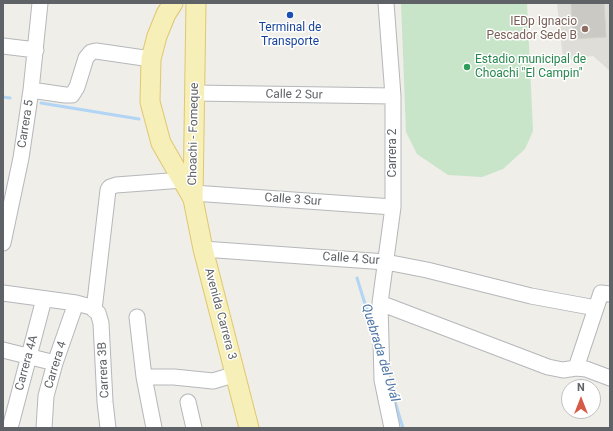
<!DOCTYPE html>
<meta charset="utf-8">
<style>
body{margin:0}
#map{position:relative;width:613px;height:431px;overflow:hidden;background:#efeee8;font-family:Roboto,sans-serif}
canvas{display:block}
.frame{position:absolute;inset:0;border:4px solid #5f6266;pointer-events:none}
.north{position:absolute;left:561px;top:379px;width:40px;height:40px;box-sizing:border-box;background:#fff;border:1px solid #bfc0c2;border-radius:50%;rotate:0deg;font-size:11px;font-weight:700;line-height:16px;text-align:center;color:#5f6266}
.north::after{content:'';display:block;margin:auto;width:14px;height:18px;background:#d55a48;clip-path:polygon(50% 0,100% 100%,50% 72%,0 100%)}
</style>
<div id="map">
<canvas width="613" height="431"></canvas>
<div class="frame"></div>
<div class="north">N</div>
</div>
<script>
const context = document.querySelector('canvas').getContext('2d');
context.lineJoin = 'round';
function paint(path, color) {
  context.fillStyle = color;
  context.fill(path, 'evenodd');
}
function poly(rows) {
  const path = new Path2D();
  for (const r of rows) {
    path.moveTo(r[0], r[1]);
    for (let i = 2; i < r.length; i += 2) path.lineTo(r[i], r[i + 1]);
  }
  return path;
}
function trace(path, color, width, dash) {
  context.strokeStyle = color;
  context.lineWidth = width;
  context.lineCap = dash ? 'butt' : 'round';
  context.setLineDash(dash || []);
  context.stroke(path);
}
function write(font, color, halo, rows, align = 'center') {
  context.font = font + ' Roboto,sans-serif';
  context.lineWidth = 3;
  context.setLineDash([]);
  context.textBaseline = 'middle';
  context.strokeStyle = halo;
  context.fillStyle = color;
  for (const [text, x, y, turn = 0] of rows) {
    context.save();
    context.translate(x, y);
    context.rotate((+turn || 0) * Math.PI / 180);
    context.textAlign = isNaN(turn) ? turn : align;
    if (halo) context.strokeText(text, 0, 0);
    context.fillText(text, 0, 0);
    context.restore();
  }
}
paint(poly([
 [557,3,610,3,610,71,593,56,563,60]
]), '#dfddd7');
paint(poly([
 [401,3,527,3,533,131,525,149,503,169,482,177,448,175,417,154,406,132]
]), '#c8e4c9');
trace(poly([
 [3,97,10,98],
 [41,103,139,119],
 [357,278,374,333],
 [392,392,403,428]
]), '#b2d5f5', 3);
const building = poly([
 [571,3,604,3,606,37,573,39,571,3]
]);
paint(building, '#cbc9c4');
trace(building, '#d4d0c7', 1);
const minor = poly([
 [386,3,393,96,393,207,380,303,382,380,392,428],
 [3,46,36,50],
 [31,90,65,95,72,95,77,87,86,58,91,52,96,51,151,59],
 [194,93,393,96],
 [193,193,393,207],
 [3,243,21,158,31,90,40,3],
 [203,249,386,262,427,270,531,296,596,308],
 [3,293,76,303,91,307,98,313,101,323,105,402,108,428],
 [380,303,548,367,563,370,576,368,586,369,610,378],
 [94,310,108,190,110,187,116,185,183,180],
 [137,317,144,377,154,428],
 [3,350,55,363],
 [576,368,601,293,610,294],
 [144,377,174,377,213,381,236,374],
 [188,402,194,428],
 [10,428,44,299],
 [44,428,46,396,55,363,76,303]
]);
const major = poly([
 [173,3,166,14,157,36,151,59,150,102,161,143,192,197],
 [196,3,193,199,203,249,249,428]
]);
trace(minor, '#b5b7bb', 17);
trace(major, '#e1c76f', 21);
trace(minor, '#fff', 15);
trace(major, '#f6efb7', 19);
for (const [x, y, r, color] of [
 [290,15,4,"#1a4fb4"],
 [585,29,4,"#8d6e63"],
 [467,67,4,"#2e9e5b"]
]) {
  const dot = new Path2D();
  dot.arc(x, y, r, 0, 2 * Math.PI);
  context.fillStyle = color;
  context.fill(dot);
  trace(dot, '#fff', 1.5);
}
write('12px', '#785e54', '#fff', [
 ["IEDp Ignacio",577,22],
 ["Pescador Sede B",577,36]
], 'right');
write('12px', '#164399', '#fff', [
 ["Terminal de",290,28],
 ["Transporte",290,42]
]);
write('12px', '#27864d', '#fff', [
 ["Estadio municipal de",475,60],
 ["Choachi \"El Campin\"",475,74]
], 'left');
write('12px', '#5f6266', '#fff', [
 ["Calle 2 Sur",294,95,1],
 ["Carrera 5",26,124,-81],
 ["Choachi - Fomeque",194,134,-89],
 ["Carrera 2",393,153,-90],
 ["Calle 3 Sur",293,200,4],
 ["Calle 4 Sur",351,259,4],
 ["Avenida Carrera 3",220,314,75],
 ["Carrera 4A",27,363,-75],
 ["Carrera 4",56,365,-73],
 ["Carrera 3B",104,370,-93]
]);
write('italic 13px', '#5076a6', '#fff', [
 ["Quebrada del Uvál",380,353,73]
]);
</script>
